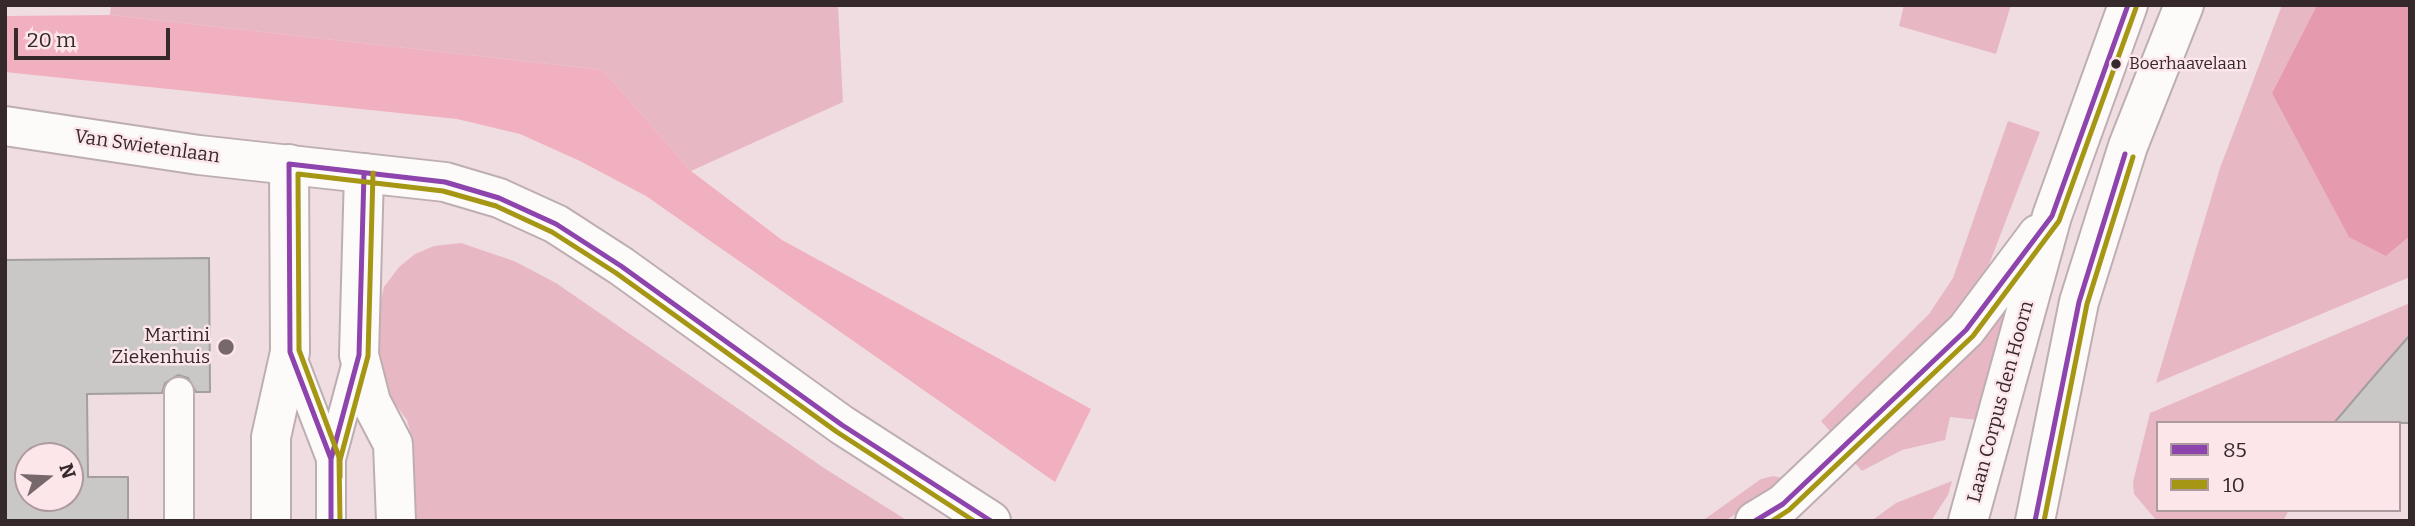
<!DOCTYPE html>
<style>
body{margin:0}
#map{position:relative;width:2415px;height:526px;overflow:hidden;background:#f0dde1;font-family:Bitter,serif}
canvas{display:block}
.frame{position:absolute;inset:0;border:7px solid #36292c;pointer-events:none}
.legend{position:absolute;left:2156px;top:421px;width:245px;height:91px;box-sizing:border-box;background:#fce6ea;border:2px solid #ad9a9e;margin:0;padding:9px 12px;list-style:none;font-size:21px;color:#36292c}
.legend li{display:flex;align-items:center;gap:14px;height:35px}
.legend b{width:35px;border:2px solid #ad9a9e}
.north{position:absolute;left:14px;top:442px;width:70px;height:70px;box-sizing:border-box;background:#fce6ea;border:2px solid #ad9a9e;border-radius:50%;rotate:72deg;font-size:19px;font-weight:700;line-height:28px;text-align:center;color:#36292c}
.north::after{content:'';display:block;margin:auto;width:24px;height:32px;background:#77686b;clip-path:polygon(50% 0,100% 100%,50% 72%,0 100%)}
.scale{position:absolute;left:14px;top:28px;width:156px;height:32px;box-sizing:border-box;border:4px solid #36292c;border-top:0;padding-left:9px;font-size:21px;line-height:24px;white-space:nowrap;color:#36292c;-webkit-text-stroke:5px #fce6ea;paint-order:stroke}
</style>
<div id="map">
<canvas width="2415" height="526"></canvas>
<div class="frame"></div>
<ul class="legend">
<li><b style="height:9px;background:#8e44ad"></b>85</li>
<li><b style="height:9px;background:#a59614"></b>10</li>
</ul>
<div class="north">N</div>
<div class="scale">20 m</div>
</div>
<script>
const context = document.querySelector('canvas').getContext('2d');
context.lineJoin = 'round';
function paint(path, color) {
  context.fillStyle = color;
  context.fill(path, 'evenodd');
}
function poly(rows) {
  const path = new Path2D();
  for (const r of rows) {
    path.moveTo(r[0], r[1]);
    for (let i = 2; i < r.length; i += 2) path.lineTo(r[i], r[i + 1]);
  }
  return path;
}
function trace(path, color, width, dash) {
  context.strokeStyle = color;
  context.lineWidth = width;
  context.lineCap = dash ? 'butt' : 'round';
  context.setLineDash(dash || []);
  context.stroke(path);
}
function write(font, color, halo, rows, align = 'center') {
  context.font = font + ' Bitter,serif';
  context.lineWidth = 5;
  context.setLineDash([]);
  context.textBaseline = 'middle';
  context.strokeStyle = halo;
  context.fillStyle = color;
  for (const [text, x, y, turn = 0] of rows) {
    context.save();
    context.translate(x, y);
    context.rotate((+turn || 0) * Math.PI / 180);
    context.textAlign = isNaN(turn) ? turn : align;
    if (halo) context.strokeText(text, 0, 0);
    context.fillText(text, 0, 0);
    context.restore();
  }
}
paint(poly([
 [111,5,838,5,843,102,691,171,603,70,110,15],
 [1904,5,2011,5,1996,54,1899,26],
 [2282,5,2317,5,2272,93,2386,256,2410,236,2410,277,2156,383,2220,168],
 [2008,121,2040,132,1988,267,1975,291,1960,315,1835,437,1821,421,1929,314,1953,278],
 [461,243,514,261,556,283,824,468,908,521,413,521,412,438,407,420,386,392,378,362,379,309,384,287,399,267,415,254,434,246],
 [2410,303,2410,351,2402,344,2336,423,2158,423,2158,510,2289,510,2283,521,2157,521,2134,494,2133,482,2150,413],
 [1997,310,2004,313,1978,420,1950,417,1945,440,1902,450,1862,471,1852,460],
 [1773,476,1787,479,1725,521,1702,521,1761,479],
 [1952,481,1948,495,1931,521,1871,521,1896,503]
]), '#e7b8c3');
paint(poly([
 [110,15,603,70,691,171,782,240,1091,409,1055,482,646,196,580,161,520,134,457,119,5,72,5,16]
]), '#f0b0bf');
paint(poly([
 [2317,5,2410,5,2410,236,2386,256,2349,237,2272,93]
]), '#e69aae');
const building = poly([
 [209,258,210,392,196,392,188,378,178,375,165,383,162,393,87,394,88,477,128,477,128,521,5,521,5,260,209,258],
 [28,456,70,456,70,498,28,498,28,456],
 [2410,335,2410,423,2334,423,2375,375,2410,335]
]);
paint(building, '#cac8c7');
trace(building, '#a29f9e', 2);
const lane = poly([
 [290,352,331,459],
 [179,392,179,521],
 [331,521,331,459,358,358]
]);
const street = poly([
 [364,173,359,355,371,402,393,444,396,521],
 [271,521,271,437,290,352,289,164]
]);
const secondary = poly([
 [5,126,199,155,445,182,499,198,556,224,621,266,842,425,991,521],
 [1755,521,1783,504,1966,330,2038,234],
 [1968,521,2052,216,2128,5],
 [2035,521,2079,302,2128,146,2184,5]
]);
trace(lane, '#bdaeb1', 32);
trace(street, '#bdaeb1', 42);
trace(secondary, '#bdaeb1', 42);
trace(lane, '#fdfafa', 28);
trace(street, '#fdfafa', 38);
trace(secondary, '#fdfafa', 38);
trace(poly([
 [331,477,331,459,359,355,364,173],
 [331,521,331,459,290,352,289,164,445,182,499,198,556,224,621,266,842,425,991,521],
 [1755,521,1783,504,1966,330,2052,216,2128,5],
 [2035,521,2079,302,2125,154]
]), '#8e44ad', 5);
trace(poly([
 [340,477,340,460,368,356,373,173],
 [340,521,339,457,299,350,298,174,443,191,496,206,552,232,616,273,837,432,974,521],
 [1772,521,1789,510,1973,336,2059,221,2136,8],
 [2044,521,2087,304,2133,157]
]), '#a59614', 5);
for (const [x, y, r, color] of [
 [2116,64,6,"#36292c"],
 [226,347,9,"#77686b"]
]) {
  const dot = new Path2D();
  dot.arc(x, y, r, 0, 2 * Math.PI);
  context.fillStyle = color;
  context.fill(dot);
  trace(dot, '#fce6ea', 2.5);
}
write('17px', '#36292c', '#fce6ea', [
 ["Boerhaavelaan",2129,64]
], 'left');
write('19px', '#36292c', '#fce6ea', [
 ["Van Swietenlaan",147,147,8],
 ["Laan Corpus den Hoorn",2001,402,-75]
]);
write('19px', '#36292c', '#fce6ea', [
 ["Martini",210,336],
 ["Ziekenhuis",210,358]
], 'right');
</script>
